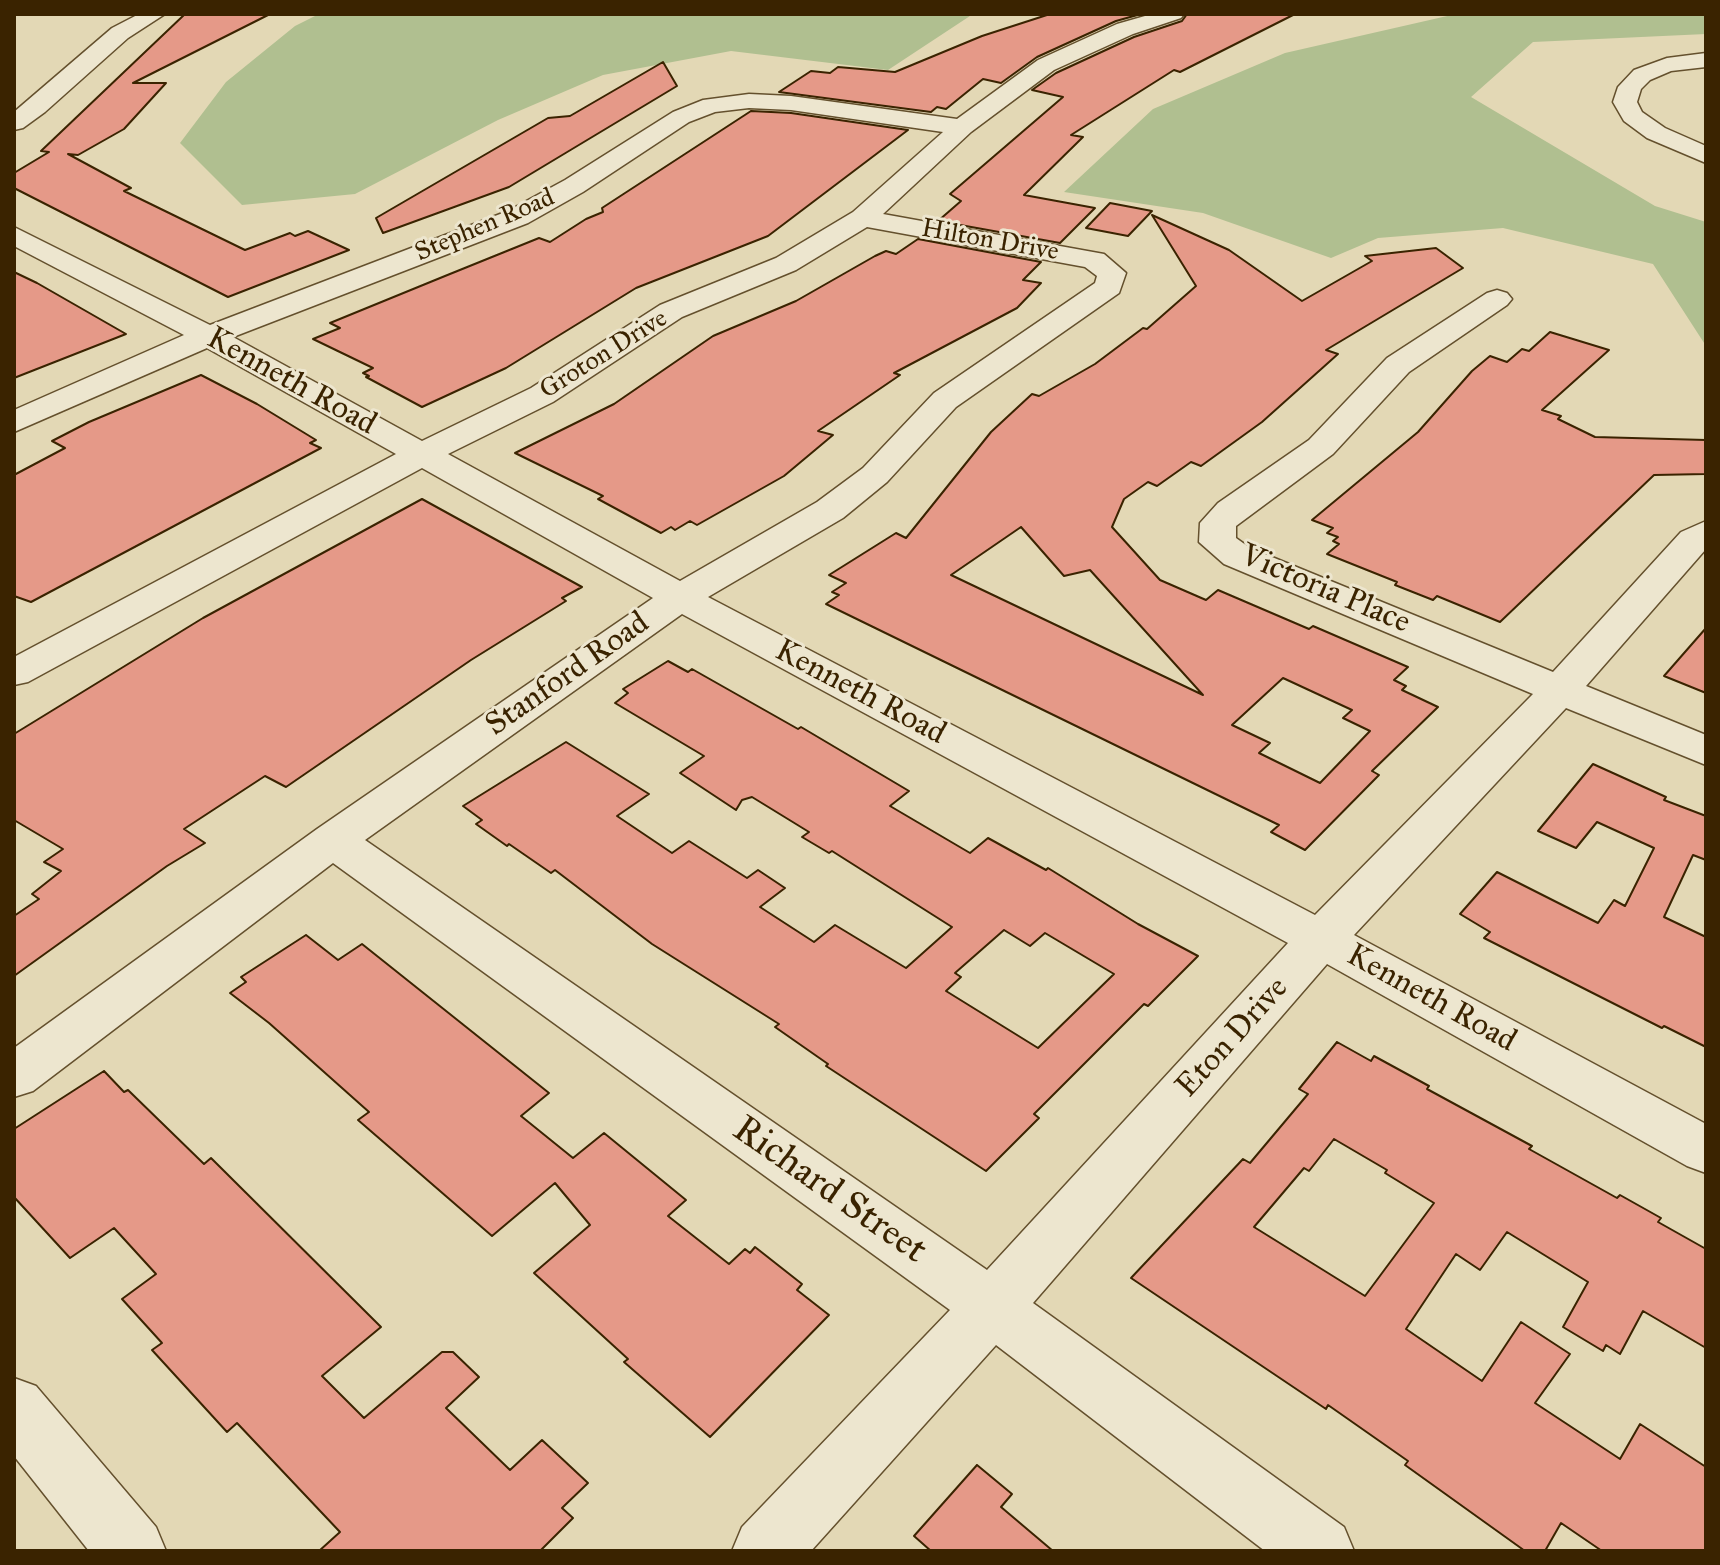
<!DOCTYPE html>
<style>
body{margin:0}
#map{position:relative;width:1720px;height:1565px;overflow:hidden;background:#e3d8b5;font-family:"IM FELL Great Primer",serif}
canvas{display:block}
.frame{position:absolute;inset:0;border:16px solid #3a2300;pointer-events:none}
</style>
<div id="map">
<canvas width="1720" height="1565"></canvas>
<div class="frame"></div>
</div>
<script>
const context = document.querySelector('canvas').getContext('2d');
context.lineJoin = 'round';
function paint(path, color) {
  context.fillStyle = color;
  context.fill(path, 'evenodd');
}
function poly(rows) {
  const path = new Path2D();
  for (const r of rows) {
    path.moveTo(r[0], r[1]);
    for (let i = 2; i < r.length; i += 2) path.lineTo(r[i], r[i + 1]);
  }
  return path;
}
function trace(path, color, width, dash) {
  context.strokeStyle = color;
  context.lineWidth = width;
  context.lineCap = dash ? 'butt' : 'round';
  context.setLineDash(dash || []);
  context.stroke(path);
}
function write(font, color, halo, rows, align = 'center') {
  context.font = font + ' "IM FELL Great Primer",serif';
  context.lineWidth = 6;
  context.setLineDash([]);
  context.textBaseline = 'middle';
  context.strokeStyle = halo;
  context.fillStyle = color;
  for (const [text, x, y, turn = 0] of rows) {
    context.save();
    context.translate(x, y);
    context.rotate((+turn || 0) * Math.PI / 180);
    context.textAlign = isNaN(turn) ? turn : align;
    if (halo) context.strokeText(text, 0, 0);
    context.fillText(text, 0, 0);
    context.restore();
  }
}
paint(poly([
 [319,14,973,14,888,70,731,51,603,75,498,120,355,194,242,205,180,143,226,82,295,26],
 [1456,14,1706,14,1706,34,1533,42,1471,97,1655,206,1706,222,1706,346,1653,264,1503,228,1378,238,1331,258,1203,213,1064,192,1153,109,1285,53]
]), '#b0bf90');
const building = poly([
 [185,14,270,14,133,83,166,83,124,129,78,155,68,154,131,188,124,191,245,250,290,233,295,236,308,231,349,250,228,297,14,188,14,173,49,152,41,151,185,14],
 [1050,14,1141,14,1116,21,1037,57,1001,83,983,79,946,109,937,107,931,112,779,92,811,71,830,73,838,67,895,72,982,36,1050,14],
 [1187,14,1295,14,1180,72,1174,70,1071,135,1083,137,1024,195,1095,208,1060,243,938,221,961,201,950,194,1063,97,1032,90,1056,73,1134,37,1182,21,1187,14],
 [663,62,677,86,509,187,383,233,376,218,548,118,570,116,663,62],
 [751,111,791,113,908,130,768,236,636,288,506,368,422,407,366,377,369,376,363,373,373,368,313,339,340,328,330,323,445,276,539,238,550,242,586,219,603,212,602,208,751,111],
 [1110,203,1152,211,1128,236,1086,228,1110,203],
 [1152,215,1229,250,1302,301,1372,261,1365,256,1436,248,1463,268,1326,350,1338,354,1262,422,1201,466,1191,462,1157,486,1148,482,1124,499,1112,527,1160,580,1206,600,1218,590,1309,629,1313,626,1408,667,1394,680,1406,686,1402,690,1438,707,1372,771,1379,775,1305,850,1271,832,1279,825,826,604,839,595,832,592,846,583,829,575,896,533,906,538,991,432,1032,394,1039,396,1095,364,1143,328,1147,329,1196,286,1152,215],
 [1021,527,1064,576,1090,570,1203,695,951,575,1021,527],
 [1283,678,1352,710,1343,718,1370,731,1320,783,1259,753,1270,743,1232,725,1283,678],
 [918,239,1041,262,1023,280,1041,283,1017,308,894,373,900,375,818,431,833,435,784,476,697,525,690,521,675,530,671,527,661,533,598,499,603,496,515,453,614,404,713,336,796,301,875,256,886,251,896,254,918,239],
 [14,272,37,283,126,334,14,378,14,272],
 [1550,332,1609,350,1542,410,1561,416,1558,419,1595,437,1706,440,1706,474,1654,475,1500,622,1437,596,1433,600,1395,585,1397,582,1327,554,1339,544,1333,541,1338,537,1327,533,1333,528,1312,520,1418,432,1472,371,1490,356,1507,362,1522,349,1529,351,1550,332],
 [201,375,257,404,316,440,310,443,321,448,31,602,14,596,14,475,65,448,52,441,89,422,201,375],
 [422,499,582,587,562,598,566,601,471,660,286,787,265,776,184,829,205,843,167,866,14,976,14,916,39,899,32,894,61,871,44,862,63,849,14,820,14,734,203,618,422,499],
 [1706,628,1706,693,1664,676,1706,628],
 [668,661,688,672,692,669,798,729,801,727,909,791,890,806,970,853,988,838,1046,870,1048,868,1138,924,1198,956,1148,1006,1144,1004,1034,1114,1039,1118,986,1171,826,1066,828,1064,775,1027,779,1024,652,944,555,870,551,873,509,844,507,846,476,824,482,820,463,806,566,742,649,794,617,816,672,853,689,841,747,878,758,870,785,888,760,907,814,942,835,925,906,968,952,927,832,851,829,853,802,837,809,832,752,797,742,800,736,810,680,773,704,756,615,703,628,693,623,689,668,661],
 [1004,930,1030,946,1045,933,1114,974,1038,1048,946,991,961,977,955,973,1004,930],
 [1593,764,1666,797,1664,800,1706,816,1706,860,1693,855,1664,917,1706,937,1706,1047,1664,1026,1662,1028,1484,938,1490,932,1460,914,1497,872,1598,923,1614,900,1625,906,1654,848,1597,822,1576,848,1538,831,1593,764],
 [306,935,338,960,362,944,549,1093,521,1116,573,1158,604,1133,686,1200,668,1216,729,1264,745,1249,750,1253,755,1247,802,1284,797,1290,829,1315,710,1437,624,1362,628,1359,534,1273,590,1225,555,1183,492,1236,358,1120,369,1112,269,1023,230,993,246,982,241,977,306,935],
 [1337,1042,1371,1061,1374,1056,1429,1086,1427,1089,1532,1146,1529,1149,1617,1198,1620,1195,1661,1218,1658,1222,1706,1249,1706,1348,1643,1311,1620,1354,1606,1345,1603,1351,1563,1327,1588,1282,1507,1232,1480,1270,1456,1254,1406,1329,1482,1381,1521,1322,1570,1354,1535,1403,1620,1459,1640,1424,1706,1467,1706,1551,1602,1551,1561,1523,1545,1551,1525,1551,1405,1465,1408,1461,1328,1405,1326,1409,1131,1278,1243,1159,1250,1163,1308,1094,1299,1089,1337,1042],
 [1334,1139,1387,1170,1385,1173,1434,1203,1365,1296,1254,1227,1304,1168,1309,1171,1334,1139],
 [104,1071,124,1092,128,1090,204,1164,211,1158,381,1327,322,1376,364,1418,442,1352,453,1352,479,1377,446,1408,510,1470,542,1440,588,1483,562,1508,573,1518,540,1551,319,1551,340,1532,237,1423,227,1432,152,1350,162,1343,122,1299,156,1274,114,1228,70,1258,14,1197,14,1129,104,1071],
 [977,1465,1012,1494,1001,1507,1053,1551,931,1551,914,1536,977,1465]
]);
paint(building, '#e59988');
trace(building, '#3a2300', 2);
const minor = poly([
 [139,14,165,14,128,38,45,112,23,128,14,130,14,112,112,28,139,14],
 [1152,14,1184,14,1181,18,1133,34,1054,70,971,132,883,214,1104,254,1126,273,1119,293,956,407,887,482,843,518,708,597,1315,915,1533,694,1224,564,1199,542,1200,523,1218,503,1309,440,1387,358,1487,293,1497,290,1507,293,1512,299,1507,305,1409,372,1333,454,1236,526,1236,538,1250,548,1553,672,1681,532,1706,521,1706,549,1586,686,1706,735,1706,765,1566,708,1354,935,1706,1124,1706,1173,1687,1166,1327,964,1033,1303,1344,1527,1354,1551,1265,1551,996,1345,811,1551,732,1551,742,1527,950,1310,333,863,33,1091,14,1097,14,1048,317,829,653,598,422,468,28,682,14,685,14,657,396,454,207,348,14,432,14,410,184,335,14,246,14,227,210,325,508,211,565,180,673,112,703,100,749,94,791,96,957,119,1038,60,1117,24,1152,14],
 [749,108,791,110,943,132,853,212,776,258,660,305,531,388,422,441,233,337,528,223,583,192,689,122,715,112,749,108],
 [867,227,1085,267,1097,276,1095,283,934,393,863,468,817,502,680,581,448,454,553,402,682,317,796,270,867,227],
 [682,614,1288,943,987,1270,365,840,682,614],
 [1706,53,1706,67,1671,71,1650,80,1641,89,1637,102,1642,112,1665,128,1706,146,1706,163,1647,138,1624,121,1613,102,1618,87,1634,70,1667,58,1706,53],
 [14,1378,36,1386,156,1527,166,1551,89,1551,14,1456,14,1378]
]);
trace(minor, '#64502d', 3);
paint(minor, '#ede6cf');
write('26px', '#3a2300', '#ede6cf', [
 ["Stephen Road",485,226,-23],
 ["Hilton Drive",990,241,10],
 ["Groton Drive",604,355,-32]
]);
write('32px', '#3a2300', '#ede6cf', [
 ["Kenneth Road",291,382,29],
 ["Victoria Place",1325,590,23],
 ["Stanford Road",568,675,-35],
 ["Kenneth Road",860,693,28],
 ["Kenneth Road",1431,999,29],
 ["Eton Drive",1233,1038,-48]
]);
write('38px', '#3a2300', '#ede6cf', [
 ["Richard Street",829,1191,35]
]);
</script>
